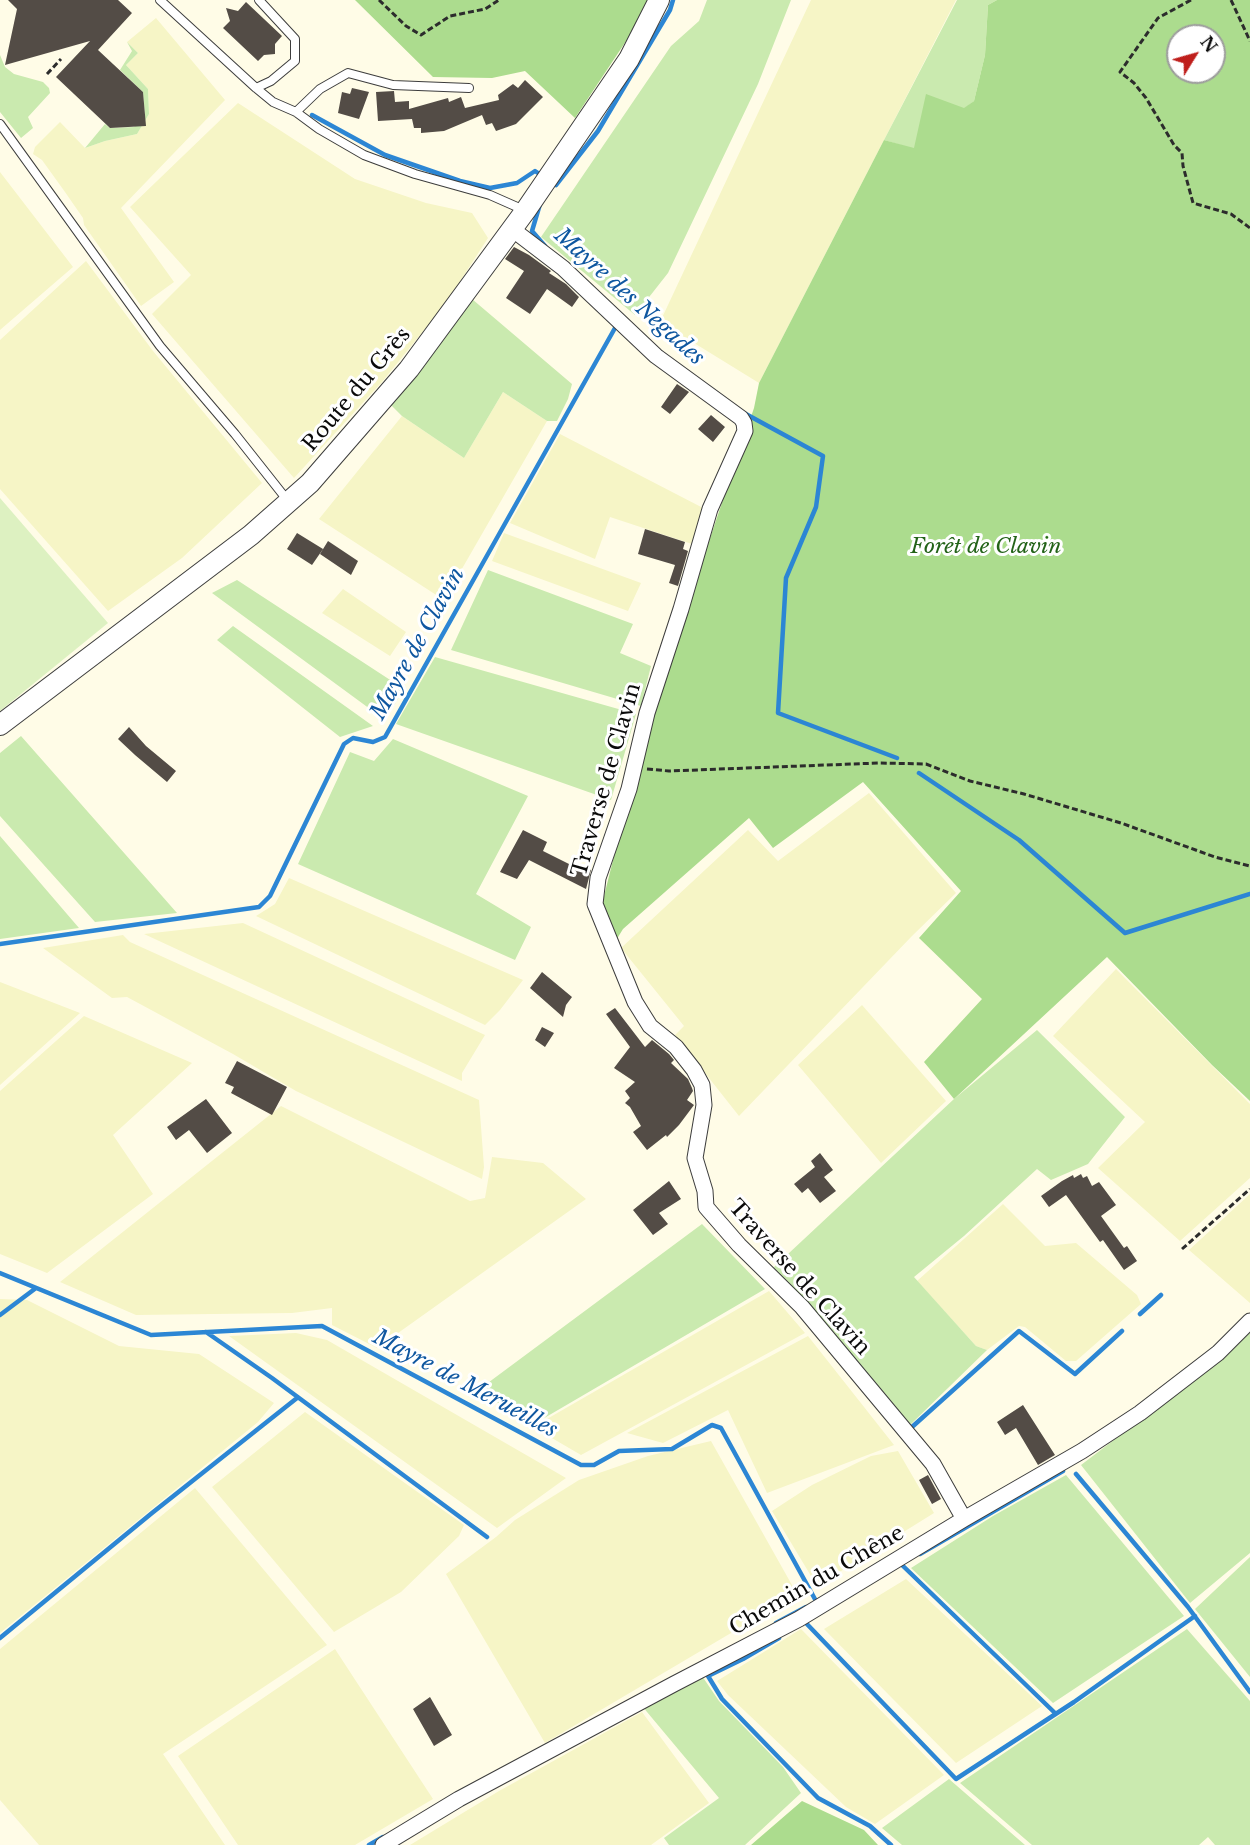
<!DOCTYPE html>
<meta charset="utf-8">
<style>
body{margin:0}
#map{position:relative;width:1250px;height:1845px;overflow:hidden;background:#fffce7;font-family:"Libre Baskerville",serif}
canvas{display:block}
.north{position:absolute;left:1166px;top:24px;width:60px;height:60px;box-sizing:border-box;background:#fff;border:2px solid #9d9d9d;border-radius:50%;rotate:53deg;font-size:16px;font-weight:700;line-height:24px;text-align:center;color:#0a0a0a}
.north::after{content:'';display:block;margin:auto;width:21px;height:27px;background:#bf1f1c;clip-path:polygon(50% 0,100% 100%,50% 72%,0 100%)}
</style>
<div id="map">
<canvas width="1250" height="1845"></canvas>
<div class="north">N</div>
</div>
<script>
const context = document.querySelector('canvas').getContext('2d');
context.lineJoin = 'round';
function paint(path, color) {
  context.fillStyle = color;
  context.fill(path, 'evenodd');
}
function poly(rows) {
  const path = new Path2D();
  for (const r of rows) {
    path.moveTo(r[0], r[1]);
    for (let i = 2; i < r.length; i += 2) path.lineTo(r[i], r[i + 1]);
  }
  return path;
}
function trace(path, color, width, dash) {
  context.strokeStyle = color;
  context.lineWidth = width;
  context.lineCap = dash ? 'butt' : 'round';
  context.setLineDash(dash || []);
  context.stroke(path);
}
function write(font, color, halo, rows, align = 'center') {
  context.font = font + ' "Libre Baskerville",serif';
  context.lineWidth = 6;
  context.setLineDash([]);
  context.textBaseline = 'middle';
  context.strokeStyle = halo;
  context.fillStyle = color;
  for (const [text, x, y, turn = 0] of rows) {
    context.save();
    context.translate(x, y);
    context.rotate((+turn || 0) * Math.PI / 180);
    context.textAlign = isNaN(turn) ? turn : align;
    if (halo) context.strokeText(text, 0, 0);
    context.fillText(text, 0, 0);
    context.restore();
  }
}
paint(poly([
 [811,0,956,0,759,383,660,322],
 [156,18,225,100,121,208,174,282,141,306,84,225,83,218,65,192,42,160,33,154,35,147,60,122,85,148,105,141,137,134,149,114,148,89,126,65,138,53,127,42],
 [238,103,355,179,426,203,472,213,488,238,446,303,382,382,294,478,152,314,191,275,130,207],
 [0,172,73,267,0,330],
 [86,261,153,351,262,483,182,558,108,611,0,489,0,340],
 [503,392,547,421,444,600,319,519,402,416,464,458],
 [560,434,705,509,695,545,610,517,595,559,510,523],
 [504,533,641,583,628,611,492,561],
 [343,589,406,632,390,656,322,613],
 [869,793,956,893,912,936,739,1116,675,1035,684,1026,621,948,748,830,778,861],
 [289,878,523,980,500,1010,485,1025,256,916,275,904],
 [243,923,485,1035,462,1073,462,1081,144,934],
 [123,935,130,942,479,1100,484,1167,482,1179,296,1091,233,1054,127,997,112,998,43,948],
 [1116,969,1250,1104,1250,1178,1180,1241,1098,1168,1145,1122,1053,1036],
 [0,982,80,1013,0,1085],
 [862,1005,946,1101,881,1163,798,1065],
 [84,1016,192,1063,113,1135,153,1194,47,1273,0,1254,0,1091],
 [281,1106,470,1201,485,1198,492,1157,543,1163,586,1199,377,1348,332,1325,332,1308,292,1313,136,1315,60,1282],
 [1250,1194,1250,1303,1189,1250],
 [1003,1204,1045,1246,1076,1243,1137,1295,1141,1304,1076,1361,1066,1361,1025,1327,1019,1326,987,1350,976,1346,917,1281],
 [769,1291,805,1333,581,1455,533,1427],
 [0,1299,27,1300,119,1346,199,1354,274,1403,258,1422,0,1633],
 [296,1333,327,1340,566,1478,497,1528,229,1336],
 [808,1336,894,1445,767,1493,728,1410,663,1443,627,1433],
 [305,1412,464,1525,459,1536,401,1592,334,1632,212,1487],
 [711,1441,797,1594,545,1743,446,1574,496,1537,515,1520,579,1480,648,1456],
 [898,1451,934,1513,817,1586,772,1511,812,1485,871,1456],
 [195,1488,327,1645,163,1754,225,1845,39,1845,0,1800,0,1649],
 [906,1579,1042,1706,956,1763,824,1629],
 [801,1629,944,1775,875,1824,846,1807,728,1695,717,1681],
 [335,1649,433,1799,355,1845,238,1845,178,1756],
 [642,1712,709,1803,651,1845,410,1845,499,1791]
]), '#f6f5c6');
paint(poly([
 [707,0,791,0,758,84,668,273,635,315,541,237,671,46,699,21],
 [957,0,997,0,988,5,985,55,974,101,914,149,884,140],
 [127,42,138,53,126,65,148,89,149,114,137,134,105,141,85,148,105,124,110,128,134,127,145,115,143,92,120,70,132,51],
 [0,55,5,67,14,74,43,82,49,88,50,93,28,117,33,128,21,138,0,112],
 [472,299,572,384,568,399,557,421,547,421,503,392,464,458,402,416,391,405],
 [488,570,633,624,620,653,651,666,641,706,451,650],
 [237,580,404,689,385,720,212,593],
 [233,626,373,726,340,737,217,640],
 [435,657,636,714,611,800,396,724],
 [21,736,177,913,95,922,0,816,0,753],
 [393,739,528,796,476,894,531,927,515,960,298,864,350,752,374,761],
 [0,836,79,928,0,939],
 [1037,1030,1125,1117,1088,1164,1051,1180,1037,1169,964,1236,914,1277,976,1346,987,1350,909,1426,773,1268,954,1099],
 [702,1224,765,1289,534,1424,477,1391],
 [1250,1332,1250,1553,1190,1603,1081,1465,1227,1354],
 [1066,1475,1184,1616,1053,1703,911,1568,993,1516],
 [1250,1557,1250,1677,1195,1609],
 [1187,1629,1250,1701,1250,1845,1215,1845,1208,1837,1199,1845,1032,1845,960,1783],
 [702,1676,719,1701,783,1767,801,1793,745,1845,669,1845,664,1838,719,1798,642,1706],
 [949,1779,1025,1845,902,1845,882,1828]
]), '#caeaaf');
paint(poly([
 [355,0,649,0,644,14,575,118,525,71,492,78,433,77],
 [997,0,1250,0,1250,1101,1212,1065,1107,957,954,1099,924,1062,982,999,919,938,961,891,863,782,773,848,749,818,623,929,615,942,602,904,637,765,659,689,754,408,759,383,884,140,914,148,926,94,964,108,974,101,985,55,988,5],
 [1178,36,1214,36,1214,72,1178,72],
 [802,1801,864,1830,878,1845,751,1845]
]), '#acdc8e');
paint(poly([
 [0,498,108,623,0,711]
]), '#ddf1c1');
trace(poly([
 [312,115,385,155,460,181,490,188,517,183,535,171,538,173],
 [556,185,598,131,670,10,673,0],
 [540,204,532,231,545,246],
 [744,413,823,456,816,507,786,578,778,713,897,758],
 [919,773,1019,840,1125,933,1250,894],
 [0,944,259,907,270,896,344,744,353,738,373,742,385,737,615,328],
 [0,1273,151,1335,322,1326,581,1465,594,1465,619,1451,672,1449,712,1425,721,1428,816,1601],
 [1140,1314,1161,1295],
 [0,1315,36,1288],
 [206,1332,272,1378,487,1537],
 [912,1427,1019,1331,1075,1374,1122,1331],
 [1076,1474,1188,1607,1250,1692],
 [920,1554,1063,1471],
 [902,1565,1056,1714],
 [805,1622,956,1779,1074,1702,1195,1616],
 [776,1623,806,1607],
 [0,1638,152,1513,297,1398],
 [779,1638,743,1659,708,1676,722,1699,818,1798,870,1826,891,1845],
 [369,1845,383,1837]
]), '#2c86d4', 4.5);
paint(poly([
 [8,0,118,0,132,13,98,50,143,92,146,126,110,128,56,77,90,41,5,65,17,9],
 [246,2,282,36,275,44,275,54,264,55,258,61,223,28,230,21,226,8,238,11],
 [525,80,543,97,516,124,496,131,492,123,486,125,482,115,444,131,421,133,421,128,414,128,412,119,378,121,376,92,394,91,395,102,409,101,409,109,448,98,449,102,461,97,465,108,499,100,498,95,513,84,518,88],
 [352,88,369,92,359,119,338,113,342,92,350,94],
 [514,247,529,255,551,271,549,273,566,284,579,297,572,307,547,289,530,314,506,298,524,271,505,259],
 [677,384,689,392,670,414,661,407],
 [711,415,725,427,713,442,698,429],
 [645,529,685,542,683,549,688,551,678,586,669,583,675,565,638,554],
 [297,533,323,549,312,565,287,549],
 [328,541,358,561,351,575,320,554],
 [129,727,146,746,176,771,167,782,135,755,118,739],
 [523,830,547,842,543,851,579,869,581,864,591,870,586,889,529,860,517,879,500,872],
 [542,972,572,997,566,1005,563,1017,530,988],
 [615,1008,645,1047,652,1040,669,1054,674,1060,671,1063,688,1079,692,1088,693,1091,687,1100,694,1105,679,1125,667,1137,666,1135,647,1150,633,1132,641,1126,630,1107,625,1103,630,1098,625,1091,635,1082,614,1068,630,1047,606,1014],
 [542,1027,554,1033,545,1047,535,1040],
 [237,1061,287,1087,272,1115,231,1093,234,1087,225,1083],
 [206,1099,232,1133,207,1153,189,1130,176,1140,167,1127],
 [820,1153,833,1170,824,1177,836,1191,820,1203,808,1188,802,1193,794,1184,815,1167,811,1161],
 [1081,1174,1083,1178,1087,1176,1092,1186,1099,1182,1116,1205,1101,1216,1124,1248,1127,1246,1137,1261,1124,1270,1103,1240,1100,1242,1066,1195,1049,1207,1041,1196,1062,1181,1073,1175,1074,1178],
 [669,1181,681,1199,659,1213,668,1224,653,1235,633,1210],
 [1023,1405,1055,1455,1038,1465,1016,1428,1005,1435,997,1422],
 [928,1475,941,1499,932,1504,919,1480],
 [430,1697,452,1735,434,1746,413,1709]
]), '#534c46');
const service = poly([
 [160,0,256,88,273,102,296,112,319,129,364,155,415,174,490,195,524,210],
 [256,88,271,81,295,61,295,39,259,0],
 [296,112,320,89,348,73,393,85,469,88],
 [0,124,160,346,235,434,288,501]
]);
const minor = poly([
 [512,229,563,268,656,356,741,418,744,423,745,431,710,509,681,609,647,713,629,789,598,878,595,904,635,1002,650,1026,676,1047,694,1070,702,1085,704,1105,695,1158,705,1191,706,1207,739,1245,802,1307,933,1464,964,1519],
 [383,1845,459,1799,674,1684,799,1619,964,1519,1082,1451,1140,1413,1218,1353,1250,1321]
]);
const tertiary = poly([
 [0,725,251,535,310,483,409,369,526,210,629,59,659,0]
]);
trace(service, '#3d3d3d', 10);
trace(minor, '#3d3d3d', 17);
trace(tertiary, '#3d3d3d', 22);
trace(poly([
 [379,0,406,26,421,35,450,16,485,9,499,0],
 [1191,0,1158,18,1120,72,1134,83,1146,98,1174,145,1182,153,1183,166,1193,203,1231,214,1250,228],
 [1231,0,1250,41],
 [47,74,61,59],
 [647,769,669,771,879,763,926,764,970,781,1024,794,1121,823,1215,857,1250,866],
 [1182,1249,1250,1189]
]), '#2c2c2c', 3, [6, 3]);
trace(service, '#fff', 8);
trace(minor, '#fff', 15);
trace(tertiary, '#fff', 20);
write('21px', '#0a0a0a', '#fff', [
 ["Route du Grès",357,390,-50],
 ["Traverse de Clavin",607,780,-74],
 ["Traverse de Clavin",799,1278,48],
 ["Chemin du Chêne",817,1581,-30]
]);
write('italic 21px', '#236318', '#fff', [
 ["Forêt de Clavin",986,547]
]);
write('italic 22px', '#0f57a0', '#fff', [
 ["Mayre des Negades",629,297,42],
 ["Mayre de Clavin",418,644,-61],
 ["Mayre de Merueilles",465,1384,28]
]);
</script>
